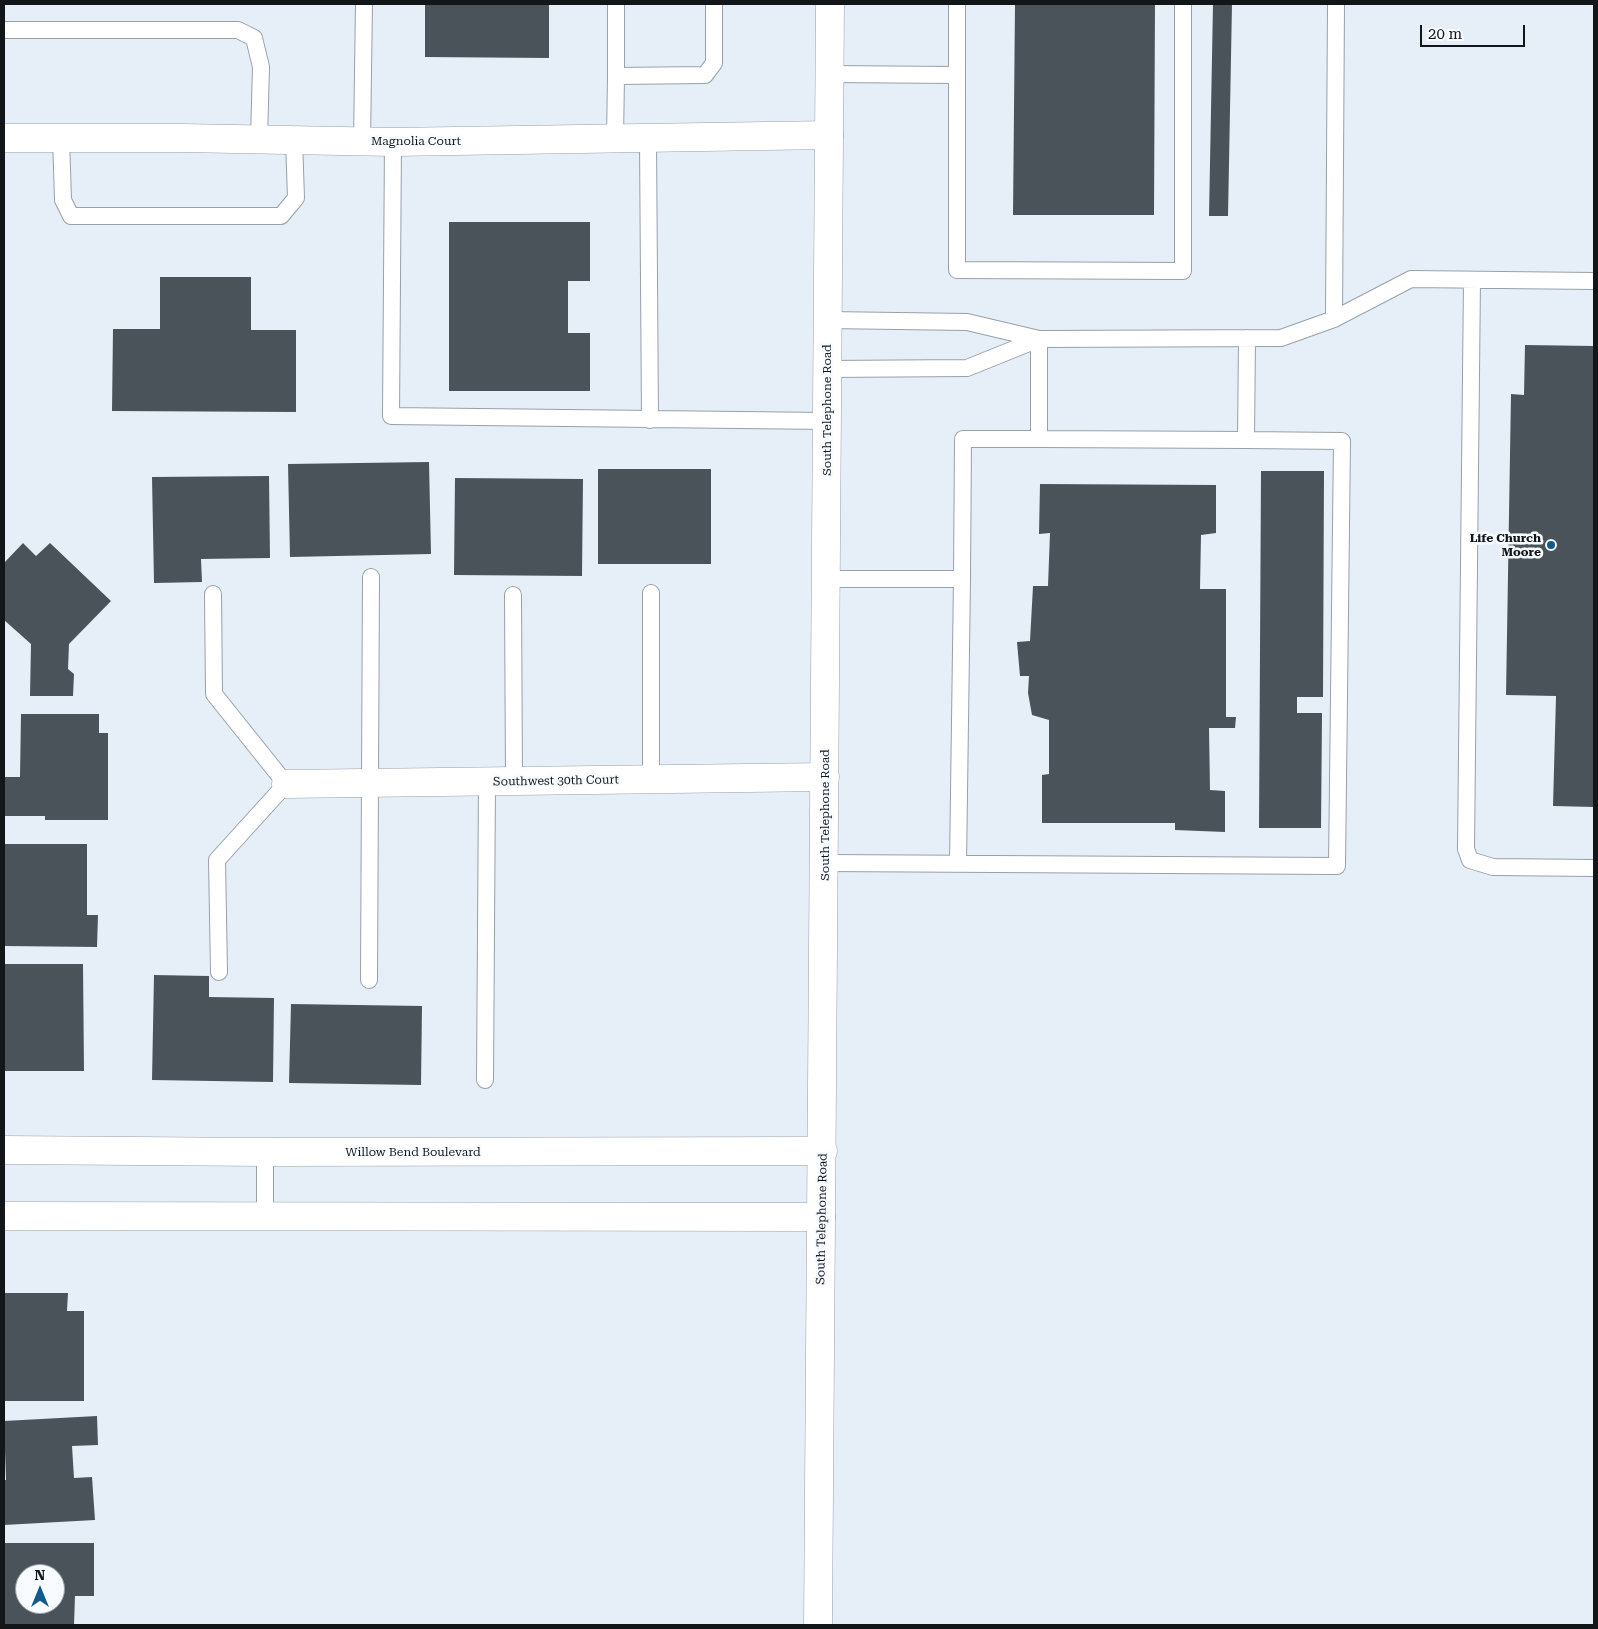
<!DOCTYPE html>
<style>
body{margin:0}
#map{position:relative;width:1598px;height:1629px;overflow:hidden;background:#e6eff7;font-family:"Roboto Serif",serif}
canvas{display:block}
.frame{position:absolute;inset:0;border:5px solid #131619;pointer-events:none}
.north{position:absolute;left:15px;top:1564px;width:50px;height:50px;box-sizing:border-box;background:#f8fbff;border:1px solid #9c9fa3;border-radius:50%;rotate:0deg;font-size:14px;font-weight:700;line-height:20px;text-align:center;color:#131619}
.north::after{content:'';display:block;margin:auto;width:18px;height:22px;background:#125a8e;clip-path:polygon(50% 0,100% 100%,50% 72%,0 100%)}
.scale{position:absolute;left:1420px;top:25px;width:105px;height:22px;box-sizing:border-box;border:2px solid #131619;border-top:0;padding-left:6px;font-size:15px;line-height:18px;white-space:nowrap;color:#131619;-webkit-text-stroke:4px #f8fbff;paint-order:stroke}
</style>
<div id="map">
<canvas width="1598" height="1629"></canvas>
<div class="frame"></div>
<div class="north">N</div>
<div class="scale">20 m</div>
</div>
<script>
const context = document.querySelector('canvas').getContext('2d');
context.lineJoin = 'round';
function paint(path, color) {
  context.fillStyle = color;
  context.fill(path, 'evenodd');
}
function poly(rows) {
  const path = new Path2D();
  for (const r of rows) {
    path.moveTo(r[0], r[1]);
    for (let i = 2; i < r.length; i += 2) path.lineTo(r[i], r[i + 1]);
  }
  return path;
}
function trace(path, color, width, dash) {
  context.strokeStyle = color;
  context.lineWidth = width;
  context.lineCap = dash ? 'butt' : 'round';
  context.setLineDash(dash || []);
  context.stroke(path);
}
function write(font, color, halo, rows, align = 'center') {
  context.font = font + ' "Roboto Serif",serif';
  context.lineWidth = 5;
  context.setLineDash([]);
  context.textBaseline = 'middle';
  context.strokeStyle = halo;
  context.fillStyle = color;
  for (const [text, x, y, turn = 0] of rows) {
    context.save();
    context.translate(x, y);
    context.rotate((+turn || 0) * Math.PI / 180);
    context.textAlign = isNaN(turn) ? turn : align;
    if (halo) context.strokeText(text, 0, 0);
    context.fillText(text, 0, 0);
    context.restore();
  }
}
paint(poly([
 [425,4,549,4,549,58,425,57],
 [1015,4,1155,4,1154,215,1013,215],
 [1213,4,1232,4,1228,216,1209,216],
 [449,222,590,222,590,281,568,281,568,333,590,333,590,391,449,391],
 [160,277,251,277,251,330,296,330,296,412,112,411,113,329,160,329],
 [1525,345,1594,346,1594,807,1553,806,1556,696,1506,695,1511,394,1524,395],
 [429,462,431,554,290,557,288,464],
 [598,469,711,469,711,564,598,564],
 [1261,471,1324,471,1323,697,1297,697,1297,713,1322,713,1321,828,1259,828],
 [269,476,270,558,201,559,202,582,154,583,152,477],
 [455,478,583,479,582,576,454,575],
 [1040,484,1216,485,1216,533,1201,535,1200,589,1226,589,1226,717,1236,717,1235,728,1209,728,1210,790,1225,791,1225,832,1175,830,1175,823,1042,823,1042,775,1049,774,1049,720,1032,715,1028,693,1029,676,1020,676,1017,642,1030,641,1033,586,1048,586,1050,533,1039,534],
 [23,543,36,556,50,543,111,601,69,644,68,669,74,674,73,696,30,696,31,644,4,620,4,563],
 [21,714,99,714,99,733,108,733,108,820,45,820,45,816,4,816,4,777,20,777],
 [4,844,87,844,87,915,98,915,97,947,4,946],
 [4,964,83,964,84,1071,4,1071],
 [154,975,209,976,209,997,274,998,273,1082,152,1080],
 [291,1004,422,1006,421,1085,289,1083],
 [4,1293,68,1293,67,1311,84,1311,84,1401,4,1401],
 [97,1416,98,1445,72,1446,74,1478,92,1477,95,1520,4,1525,4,1480,6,1480,4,1421],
 [4,1543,94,1543,94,1596,75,1596,74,1625,4,1624],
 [25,1574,55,1574,55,1604,25,1604]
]), '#4b535a');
const lane = poly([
 [616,4,616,76,705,75,714,63,714,4],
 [957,4,957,270,1183,271,1183,4],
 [4,30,238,30,254,38,261,67,259,139],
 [830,74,956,75],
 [61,138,63,200,71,216,281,216,296,198,294,140],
 [615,139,616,76],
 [648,139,650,420],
 [362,141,364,4],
 [393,142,391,416,827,421],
 [1472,280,1466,849,1470,860,1493,867,1594,868],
 [1334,319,1336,4],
 [828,320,967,322,1039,339,1281,338,1334,319,1411,279,1594,281],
 [1039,339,1039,439,1246,440,1247,338],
 [828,369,967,368,1039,339],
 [827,579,962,579,958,864],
 [962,579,963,439,1039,439],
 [651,593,651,780],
 [213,594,214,694,286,784,217,860,219,972],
 [513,595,514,781],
 [825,863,1337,866,1342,441,1246,440],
 [369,980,371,577],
 [485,1080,487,781],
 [265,1152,265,1216]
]);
const street = poly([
 [4,138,182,138,393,142,829,135],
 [286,784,825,777],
 [4,1150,265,1152,823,1151],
 [4,1216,821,1217]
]);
const secondary = poly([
 [818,1625,830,4]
]);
trace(lane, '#98a0a8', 18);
trace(street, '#98a0a8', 29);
trace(secondary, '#98a0a8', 29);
trace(lane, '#fff', 16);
trace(street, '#fff', 28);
trace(secondary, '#fff', 28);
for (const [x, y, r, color] of [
 [1551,545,5,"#125a8e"]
]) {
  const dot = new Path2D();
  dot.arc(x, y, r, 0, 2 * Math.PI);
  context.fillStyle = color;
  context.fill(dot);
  trace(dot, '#f8fbff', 2);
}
write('12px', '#131619', '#f8fbff', [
 ["Magnolia Court",416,141],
 ["South Telephone Road",827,410,-90],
 ["Southwest 30th Court",556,781,-1],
 ["South Telephone Road",825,815,-90],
 ["Willow Bend Boulevard",413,1152],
 ["South Telephone Road",822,1219,-89]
]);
write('bold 12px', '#131619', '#f8fbff', [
 ["Life Church",1541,538],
 ["Moore",1541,552]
], 'right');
</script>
